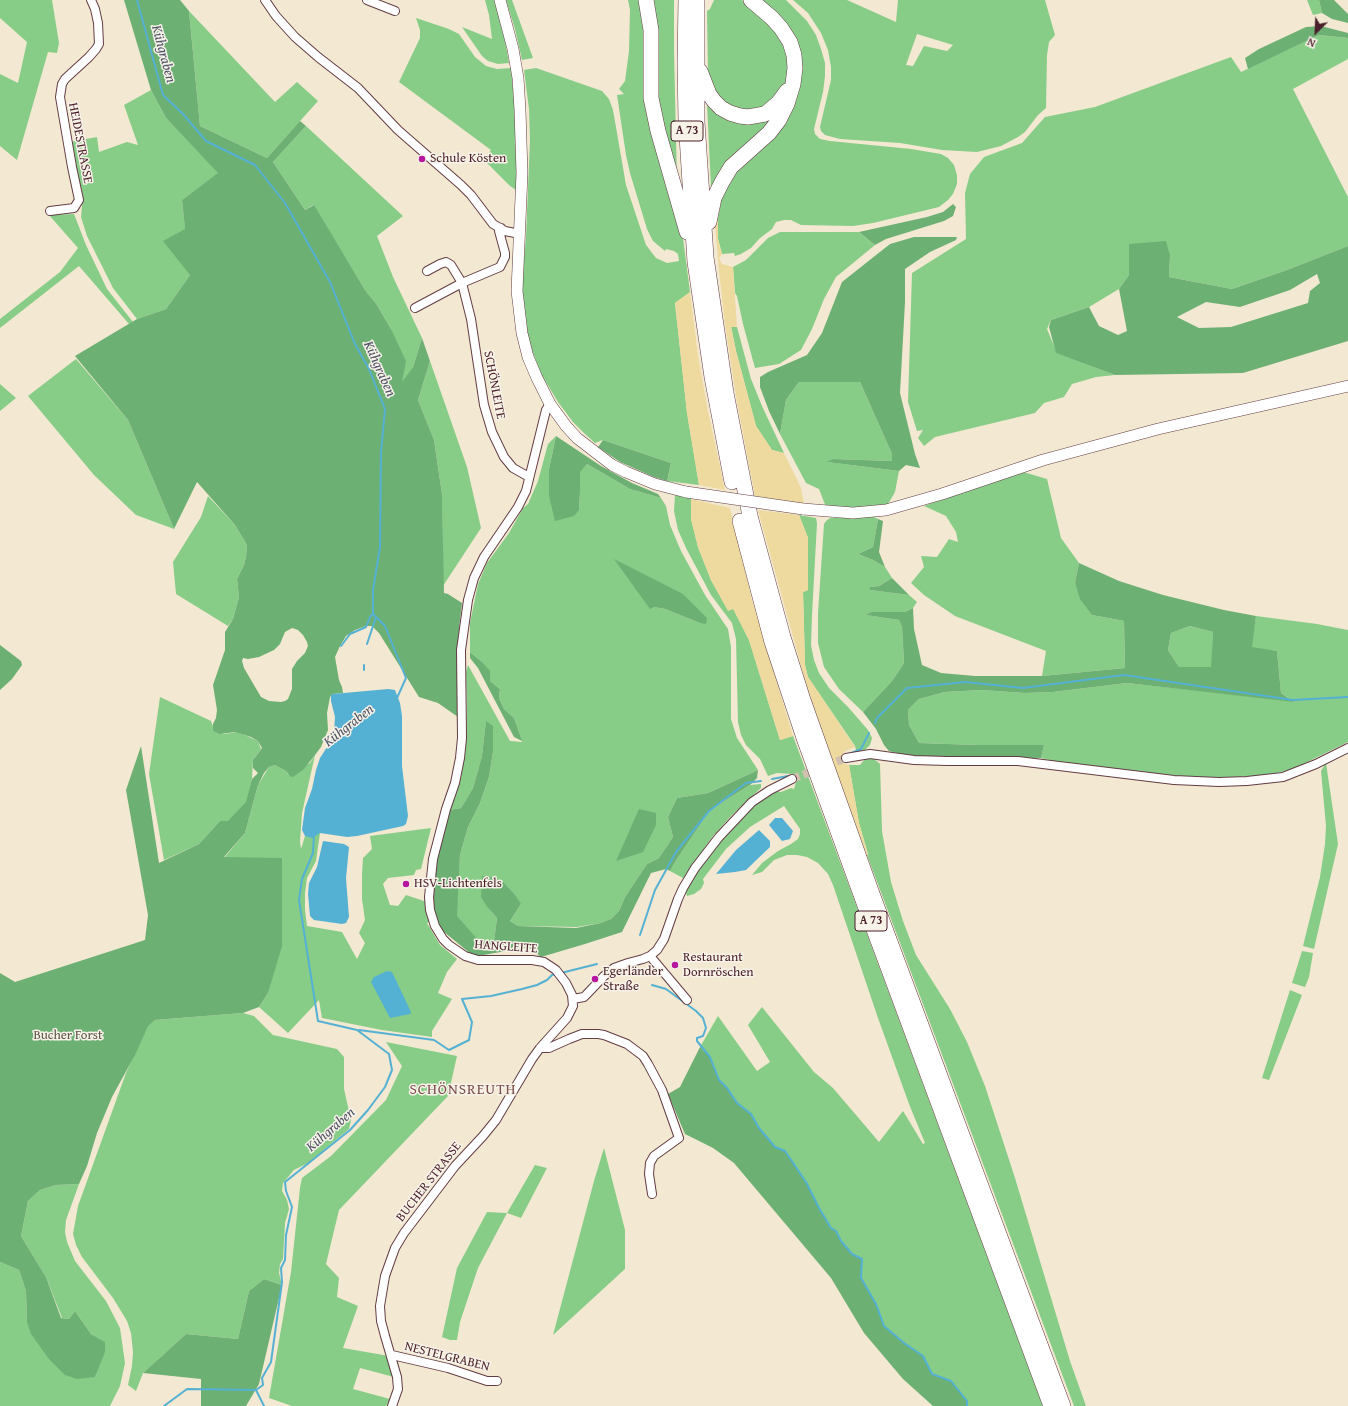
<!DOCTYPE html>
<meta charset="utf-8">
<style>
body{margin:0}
#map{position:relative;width:1348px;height:1406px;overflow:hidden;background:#f3e8d1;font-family:"Gentium Book Plus",serif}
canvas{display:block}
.north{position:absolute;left:1296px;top:12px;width:40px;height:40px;-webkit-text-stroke:3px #f7f3e8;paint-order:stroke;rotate:204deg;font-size:11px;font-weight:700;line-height:16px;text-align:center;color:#4a1f2b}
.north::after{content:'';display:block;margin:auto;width:14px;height:18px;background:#4a1f2b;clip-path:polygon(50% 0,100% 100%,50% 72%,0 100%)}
</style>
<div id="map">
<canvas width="1348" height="1406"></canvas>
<div class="north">N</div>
</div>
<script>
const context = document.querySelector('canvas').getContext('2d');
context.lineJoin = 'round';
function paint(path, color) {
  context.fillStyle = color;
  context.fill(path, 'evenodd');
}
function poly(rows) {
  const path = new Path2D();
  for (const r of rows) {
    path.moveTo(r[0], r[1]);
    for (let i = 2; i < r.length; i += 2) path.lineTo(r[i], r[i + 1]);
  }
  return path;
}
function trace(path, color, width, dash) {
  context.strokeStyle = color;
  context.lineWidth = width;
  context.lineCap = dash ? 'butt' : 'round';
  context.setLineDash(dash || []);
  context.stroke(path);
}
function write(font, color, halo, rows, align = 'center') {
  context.font = font + ' "Gentium Book Plus",serif';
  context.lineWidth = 3;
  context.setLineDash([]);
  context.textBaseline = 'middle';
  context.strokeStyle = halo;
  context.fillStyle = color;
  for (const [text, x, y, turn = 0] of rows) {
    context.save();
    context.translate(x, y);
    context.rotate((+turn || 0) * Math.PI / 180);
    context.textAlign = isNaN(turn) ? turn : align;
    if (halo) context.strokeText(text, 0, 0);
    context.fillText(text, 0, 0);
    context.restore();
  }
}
paint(poly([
 [0,0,52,0,59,43,57,53,48,52,17,160,0,146,0,74,18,83,27,42,0,18],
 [485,0,495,0,500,14,509,63,498,64,488,61,482,56,462,27,492,39,489,15],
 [506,0,512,0,533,58,522,60,515,29],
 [628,0,643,0,649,53,683,238,690,292,675,303,687,413,699,485,667,481,671,463,603,440,595,443,585,434,573,422,558,402,540,372,528,338,523,307,523,269,526,237,530,140,529,109,524,70,536,68,602,91,609,99,613,110,626,185,646,245,656,258,667,263,679,261,678,254,674,251,666,249,665,251,653,241,647,229,630,173,626,155,617,95,624,94,619,89,625,81,629,51,630,10],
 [651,0,674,0,674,51,677,182,659,103],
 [714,0,742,0,778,34,789,58,786,86,765,108,739,111,718,98,708,74,707,11,710,9],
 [759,0,786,0,807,21,816,35,821,49,825,63,825,76,823,92,814,129,815,134,820,139,830,141,911,149,941,154,948,158,954,165,957,175,957,184,953,194,948,200,939,207,873,223,853,226,801,225,791,220,784,220,776,222,772,229,760,238,751,248,741,254,735,256,734,253,722,254,718,239,718,218,721,203,718,205,727,183,801,75],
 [793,0,847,0,896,22,898,0,1045,0,1055,35,1049,42,1047,55,1046,108,1038,115,1025,132,1018,137,1001,146,977,152,942,150,900,143,840,139,825,135,821,131,820,127,831,80,831,67,828,50,821,33,808,13],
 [917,34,953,45,947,51,924,46,913,66,906,65],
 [1307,0,1319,0,1322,13,1313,15],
 [189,11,275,102,297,82,318,101,267,158,200,126],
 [416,18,449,29,459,34,475,57,486,66,497,69,511,68,517,130,516,190,510,186,484,160,491,150,399,82,420,38,420,30],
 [1319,35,1348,38,1348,59,1293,89,1348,197,1348,246,1287,270,1232,289,1169,277,1170,256,1129,275,1119,289,1089,307,1051,320,1047,329,1057,353,1115,375,1096,377,1072,384,1064,397,1044,403,1035,413,935,437,924,446,918,438,923,430,917,431,908,402,912,273,966,239,965,193,970,174,984,157,1022,143,1045,117,1095,107,1231,57,1241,72],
 [151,90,166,118,219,173,182,200,190,275,166,309,137,319,113,288,87,236,81,217,83,196,70,142,97,137,99,152,127,142,138,145,124,105],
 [707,104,720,114,778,112,713,188,711,187],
 [306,126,403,216,377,236,393,277,422,338,413,367,402,383,391,329,377,305,365,290,313,205,305,210,273,162],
 [74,214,86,245,107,289,133,322,129,324,79,266,0,328,0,319,60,272,78,248,49,215],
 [780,232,859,232,875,245,836,277,824,299,812,329,801,350,779,364,755,368,743,324,737,296,735,293,733,267,746,260,768,238],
 [731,326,737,327,751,379,762,406,784,453,772,450,756,426,736,351],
 [76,359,128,420,174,529,136,515,94,475,28,396],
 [430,361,467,467,481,528,443,586,442,494,434,440,418,400],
 [799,382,860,382,892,454,892,461,834,459,828,462,899,471,895,492,888,504,854,508,826,507,819,489,806,483,780,434,786,400],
 [0,384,16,398,0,411],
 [556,436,549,469,579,510,580,492,579,472,587,464,630,489,661,498,666,506,670,525,681,551,705,595,728,629,731,647,731,719,737,738,758,770,708,793,677,798,668,817,673,837,659,858,647,864,625,897,619,911,611,919,601,923,577,927,518,926,510,921,521,904,488,908,497,918,494,943,477,940,456,916,460,855,468,827,480,803,489,777,493,752,486,722,482,756,473,788,461,808,449,810,461,777,466,747,467,708,466,672,468,665,510,741,522,742,514,718,504,709,499,698,500,689,490,681,481,661,470,652,470,623,478,584,487,563,509,533,523,508,528,504,538,481,548,444],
 [683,594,706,623,700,623,665,609,654,607],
 [1020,471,1047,479,1061,538,1079,563,1075,582,1092,615,1124,621,1125,668,1042,676,1046,651,955,616,924,595,911,583,924,567,921,556,937,557,949,539,958,542,956,532,946,516,924,506],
 [675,495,691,499,691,519,698,547,711,580,728,610,733,608,749,640,780,740,793,736,1043,1406,967,1406,967,1401,951,1381,932,1374,923,1356,904,1343,884,1326,876,1304,861,1278,862,1259,852,1254,841,1241,836,1231,831,1228,819,1208,806,1182,785,1151,775,1147,759,1128,751,1114,737,1103,727,1088,719,1080,710,1057,700,1047,718,1016,757,1071,770,1062,748,1025,762,1007,814,1072,833,1088,879,1142,903,1111,923,1144,925,1143,909,1104,878,1018,833,885,828,874,818,863,807,857,797,855,787,855,774,860,762,872,752,875,762,863,778,851,791,844,798,839,800,834,800,829,784,806,750,827,726,849,703,879,704,883,701,889,694,894,687,896,686,893,689,885,698,869,715,847,752,805,774,791,781,792,791,788,794,789,796,782,795,776,792,774,777,773,768,776,760,759,746,745,741,735,738,722,736,639,732,623,711,595,687,550,678,530,674,511],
 [208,496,235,525,247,545,246,556,244,565,237,579,239,597,233,619,228,626,176,594,173,562,201,517],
 [799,515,816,518,817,523,812,615,811,645,814,660,819,673,829,688,848,707,868,730,872,738,870,745,864,751,857,754,855,746,808,677,805,665,803,592,808,590,808,538],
 [874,517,878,519,873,547,858,554,873,560,885,567,892,578,879,586,870,587,870,590,909,595,917,602,913,608,905,612,871,612,867,615,899,620,902,627,904,663,892,681,863,712,839,689,824,667,818,643,818,613,824,524,826,521,830,518,854,518],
 [1256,616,1317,624,1348,630,1348,742,1293,769,1264,776,1197,778,1159,776,1066,764,1041,758,1044,745,977,745,919,743,909,725,908,710,919,699,945,692,981,690,1025,693,1053,692,1127,683,1293,701,1281,693,1277,651,1251,648],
 [1190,626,1213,632,1212,667,1179,667,1168,650,1171,633],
 [160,697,211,721,215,732,224,734,237,732,247,736,258,741,261,749,253,760,252,779,247,802,228,822,220,821,199,844,164,860,149,774],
 [315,755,302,813,300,842,301,849,305,836,320,833,316,861,307,878,305,893,305,910,307,926,342,932,357,959,365,943,359,933,365,920,362,899,362,875,363,858,372,849,370,836,431,828,421,869,416,870,414,875,388,878,383,884,390,905,398,906,406,895,427,902,431,921,427,923,440,945,457,959,447,972,438,993,452,999,432,1031,432,1037,382,1030,322,1018,319,1000,288,1033,259,1007,268,993,282,858,224,858,245,833,258,785,269,767,275,765,286,771,288,774,310,763],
 [865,759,874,759,880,764,882,831,891,882,903,921,916,955,950,1009,967,1042,985,1086,1015,1178,1070,1361,1086,1406,1074,1406,867,855,868,854,859,823,849,765,860,765],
 [1326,763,1338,844,1314,949,1303,946,1320,877,1325,844,1326,826,1321,771],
 [761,784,761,788,732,815,713,836,683,878,670,871,677,859,710,810,750,785],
 [1302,951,1313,953,1309,977,1305,987,1292,983],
 [1290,990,1302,995,1269,1080,1262,1078],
 [243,1013,254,1016,273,1035,337,1049,344,1057,344,1089,351,1120,349,1129,308,1163,294,1170,283,1183,282,1191,287,1200,289,1209,285,1223,283,1259,280,1264,279,1273,282,1285,264,1279,249,1291,238,1339,186,1334,143,1373,136,1391,128,1385,132,1366,133,1352,131,1333,127,1321,113,1298,82,1257,76,1245,73,1234,78,1206,126,1073,147,1026,155,1020],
 [386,1042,457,1056,448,1096,339,1210,326,1264,339,1278,337,1297,358,1306,343,1348,389,1356,394,1377,360,1368,353,1389,390,1399,386,1406,292,1406,269,1398,291,1272,300,1188,302,1178,331,1156,386,1100,402,1066],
 [604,1148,625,1230,625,1269,553,1335,594,1181],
 [535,1165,547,1168,521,1218,507,1213,478,1268,460,1322,457,1340,450,1340,442,1337,457,1268,487,1212,507,1213],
 [79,1184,66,1220,65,1232,67,1242,75,1261,106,1301,120,1328,125,1363,120,1386,110,1406,0,1406,0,1262,19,1270,26,1291,27,1322,95,1377,104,1342,91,1334,75,1311,69,1319,62,1318,46,1277,21,1236,28,1201,40,1190,56,1185]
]), '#87cd88');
paint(poly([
 [124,0,180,0,189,11,200,126,267,158,300,121,306,126,273,162,305,210,314,205,365,290,377,305,391,329,406,361,402,382,413,367,422,338,430,361,418,400,434,440,442,494,444,593,448,594,462,603,459,628,458,662,458,717,438,703,419,697,379,633,372,626,366,626,355,630,346,636,340,646,335,657,339,680,342,687,343,693,333,694,330,697,327,713,328,730,321,747,315,755,304,769,293,777,290,776,286,771,275,765,269,767,264,773,258,785,245,833,224,857,282,858,282,946,268,993,259,1007,243,1013,155,1020,148,1026,135,1055,112,1097,97,1133,87,1166,79,1184,56,1185,40,1190,28,1201,21,1236,46,1277,61,1318,69,1319,75,1311,91,1334,105,1342,105,1352,95,1377,77,1379,65,1375,49,1359,31,1334,27,1322,26,1291,19,1270,0,1262,0,973,15,982,145,940,148,915,126,790,141,746,159,863,199,844,220,821,228,821,246,802,252,779,258,773,253,768,253,760,262,748,258,741,251,737,235,732,220,734,215,732,213,730,213,724,216,718,217,710,213,685,225,650,225,632,233,619,239,597,237,579,244,565,246,556,247,545,235,525,197,482,174,529,128,420,75,356,137,319,166,309,190,275,163,241,185,229,182,200,218,173,166,118,151,90],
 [292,628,298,630,303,635,307,642,308,646,305,653,297,661,292,669,292,689,288,699,285,701,281,702,269,701,261,697,244,668,242,661,243,658,248,659,259,657,274,650,280,644,285,632],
 [1319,0,1334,0,1348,14,1348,23,1332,19,1322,13],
 [1321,26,1348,33,1348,38,1319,35,1248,69,1245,58,1259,49,1306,27],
 [953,204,956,207,953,216,944,221,886,239,875,245,859,232,927,217,943,212],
 [914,237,957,237,956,240,930,252,905,269,905,302,900,393,915,454,920,468,906,465,899,471,827,462,833,459,892,461,892,454,860,382,799,382,786,400,780,434,769,411,760,387,760,377,768,372,807,355,822,333,842,282,890,244],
 [1166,241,1170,256,1169,277,1232,289,1287,270,1348,246,1348,341,1243,373,1115,375,1056,353,1049,327,1051,320,1089,307,1099,326,1118,335,1127,331,1119,289,1129,275,1129,244],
 [1317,274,1320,283,1310,291,1308,303,1231,327,1199,328,1177,317,1206,302,1240,307,1290,290],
 [556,436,601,466,632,483,658,494,661,498,630,489,587,464,580,472,580,492,579,510,574,516,555,521,549,496,549,469],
 [603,440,671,463,667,481,654,477,620,462,598,447],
 [878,519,883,521,879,552,885,567,873,560,858,554,873,547],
 [614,559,683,594,707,618,706,624,700,623,665,609,654,607,650,609],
 [1079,563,1119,581,1163,595,1224,610,1256,616,1252,647,1277,651,1281,693,1294,702,1127,683,1053,692,1025,693,981,690,945,692,919,699,908,710,909,725,919,743,977,745,1044,745,1041,758,921,756,909,756,889,751,884,745,876,729,863,712,892,681,904,663,902,627,899,620,866,615,871,612,905,612,913,608,914,629,922,665,941,673,975,676,1042,676,1125,668,1124,621,1092,615,1080,599,1075,582],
 [1190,626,1213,632,1211,667,1179,667,1168,650,1171,633],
 [892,578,909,595,870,590,870,587,879,586],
 [0,645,21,661,22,665,12,679,0,690],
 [470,652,481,661,490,671,490,681,500,689,499,698,504,709,514,718,522,741,514,737,478,668,470,658],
 [486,721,493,726,493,752,489,777,480,803,468,827,460,855,457,916,478,940,494,942,497,918,488,908,481,897,482,876,492,877,503,882,515,895,521,904,510,921,518,926,576,928,601,923,611,919,619,911,625,897,647,864,659,858,673,837,668,817,677,798,708,793,758,770,757,778,750,785,710,810,677,859,670,871,666,869,651,873,622,932,585,944,541,957,528,947,478,956,471,954,438,927,433,911,432,898,435,859,449,810,461,808,473,788,482,756],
 [639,809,656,813,656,825,643,852,616,861],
 [700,1047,710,1057,719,1080,727,1088,737,1103,751,1114,759,1128,775,1147,785,1151,790,1158,806,1182,819,1208,831,1228,836,1231,841,1241,852,1254,862,1259,861,1278,876,1304,884,1326,904,1343,923,1356,932,1374,951,1381,967,1401,967,1406,933,1406,903,1379,864,1333,831,1278,734,1163,713,1148,685,1134,668,1094,680,1087],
 [264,1279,282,1285,259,1384,246,1406,201,1406,201,1379,143,1373,186,1334,238,1339,249,1291]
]), '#6db074');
paint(poly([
 [721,202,718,218,718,239,722,254,719,258,722,264,733,267,737,327,731,327,736,351,756,426,772,450,784,453,801,488,804,504,755,496,737,402,725,324,719,271,715,226,717,209],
 [690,292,698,355,708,411,725,490,699,485,687,413,675,303],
 [691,499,730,508,752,600,793,736,780,740,749,640,733,609,728,611,711,580,698,547,691,519],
 [758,510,799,515,808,538,808,590,803,592,805,665,808,677,855,747,845,751,842,755,842,762,845,764,849,765,859,823,868,855,867,855,827,746,807,687]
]), '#eeda9e');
paint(poly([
 [388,689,395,690,400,703,402,716,402,766,408,816,406,824,403,826,357,836,347,837,320,833,312,838,305,836,302,830,305,808,312,789,316,770,320,758,331,741,334,732,335,717,331,701,331,695,333,694],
 [775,818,782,818,793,831,790,839,782,841,769,825],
 [759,830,770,841,770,847,746,870,735,872,716,874,736,850],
 [323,841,344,844,349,847,346,878,349,917,346,923,342,924,314,920,310,916,308,894,309,883,317,867],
 [387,971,392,972,411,1012,410,1014,390,1018,371,982,374,977]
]), '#55b1d3');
trace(poly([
 [137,0,163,95,183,114,206,141,255,165,285,203,330,282,355,344,369,369,385,409,381,452,380,547,373,590,373,614,385,626,406,678,397,698],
 [367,644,376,617],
 [341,646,350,634,366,627,370,617,373,614],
 [364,670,364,665],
 [875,723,877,718,907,688,965,682,1023,688,1124,675,1293,700,1348,697],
 [849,754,861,749,869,733],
 [772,779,788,776],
 [640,935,655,890,676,852,709,811,746,783,761,781],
 [561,973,597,964],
 [652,985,666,989,696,1011,703,1018,706,1028,703,1036,697,1038,697,1041,710,1057,719,1080,727,1088,737,1103,751,1114,759,1128,775,1147,785,1151,806,1182,819,1208,831,1228,836,1231,841,1241,852,1254,862,1259,861,1278,876,1304,884,1326,904,1343,923,1356,932,1374,951,1381,967,1401,967,1406],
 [359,1030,434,1040,449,1050,469,1040,472,1022,462,999,491,996,522,989,537,985,547,980,552,975,556,974],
 [256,1390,264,1406],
 [164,1406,187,1389,256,1390,263,1385,262,1378,271,1362,282,1282,281,1268,285,1260,286,1235,292,1207,286,1191,285,1182,350,1130,368,1110,385,1087,392,1070,389,1054,357,1030,318,1021,299,900,302,879,313,853,314,834]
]), '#55b1d3', 2);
trace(poly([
 [792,779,846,758]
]), '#d1c0b0', 8, [8, 4]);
const street = poly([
 [265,0,276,16,295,37,318,57,358,88,398,130,461,185,471,195,493,224,505,231,520,234],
 [367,0,395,11],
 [50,211,74,208,79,200,72,167,60,97,62,84,65,79,89,57,96,49,99,44,98,23,95,9,91,0],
 [427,271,440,264,446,262,451,265,462,283,471,319,484,405,492,432,504,457,513,468,529,477],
 [415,308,462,283,500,267,505,257,505,253,499,231,501,228],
 [846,758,870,754,914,760,947,761,1018,761,1174,780,1219,782,1247,781,1283,777,1316,764,1348,748],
 [650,956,687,1000],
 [573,999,584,997,586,995,604,976,614,968,628,963,643,959,650,956,657,950,664,939,678,899,683,888,695,868,719,837,752,802,770,790,792,779],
 [540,1048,549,1048,569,1039,582,1034,598,1034,604,1035,627,1044,643,1056,648,1064,662,1090,679,1138,654,1156,650,1163,649,1174,652,1194],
 [392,1355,448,1368,487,1381,497,1381],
 [392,1406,398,1389,397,1377,385,1336,381,1321,380,1306,385,1276,395,1248,404,1233,455,1166,483,1136,496,1120,532,1059,540,1048,567,1018,573,1006,572,995,566,983,556,970,544,962,532,960,478,960,465,956,449,945,443,939,435,926,430,910,429,897,433,859,446,809,455,783,460,758,462,738,461,650,468,600,474,578,484,557,518,507,526,491,546,410,550,404]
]);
const secondary = poly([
 [500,0,513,49,518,78,520,110,522,173,517,291,522,333,528,357,537,378,550,404,566,426,577,438,612,465,626,472,655,484,686,492],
 [803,509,853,513,886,510,942,494,1043,460,1158,429,1348,386]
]);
const highway = poly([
 [646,0,651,30,651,98,658,131,687,232],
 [686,0,685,63,686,120,695,262,712,377,732,482],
 [697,0,697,122,706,257,726,393,750,516,783,637,803,700,871,891,1063,1406],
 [700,71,709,94,714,101,721,108,730,113,740,116,748,117,765,114,778,103,787,91],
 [709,222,714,198,722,182,731,167,769,133,779,120,787,104,793,84,795,68,794,55,790,42,781,28,772,18,751,0],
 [740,521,772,642,804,738,860,892,1051,1406]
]);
trace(street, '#633d44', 10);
trace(secondary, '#633d44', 12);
trace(highway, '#633d44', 16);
trace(street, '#fff', 8);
trace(secondary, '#fff', 11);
trace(highway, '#fff', 15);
const secondaryBridge = poly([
 [686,492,803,509]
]);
trace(secondaryBridge, '#633d44', 12, []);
trace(secondaryBridge, '#fff', 11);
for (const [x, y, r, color] of [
 [422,159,4,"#b5179e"],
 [406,884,4,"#b5179e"],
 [675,965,4,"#b5179e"],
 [595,979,4,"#b5179e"]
]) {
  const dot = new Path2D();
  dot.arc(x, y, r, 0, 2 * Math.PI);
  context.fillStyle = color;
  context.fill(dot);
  trace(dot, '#f7f3e8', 1.5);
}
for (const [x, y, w] of [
 [687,131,32],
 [871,921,32]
]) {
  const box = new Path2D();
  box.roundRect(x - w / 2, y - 10, w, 20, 3);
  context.fillStyle = '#f7f3e8';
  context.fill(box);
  trace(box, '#4a1f2b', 1);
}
write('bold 12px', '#4a1f2b', null, [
 ["A 73",687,131],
 ["A 73",871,921]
]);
write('13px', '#4a1f2b', '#f7f3e8', [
 ["HEIDESTRASSE",80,143,79],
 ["SCHÖNLEITE",494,385,79],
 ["HANGLEITE",506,947,4],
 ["BUCHER STRASSE",429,1182,-52],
 ["NESTELGRABEN",447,1357,14]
]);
write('13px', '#4a1f2b', '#f7f3e8', [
 ["Schule Kösten",430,159],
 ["HSV-Lichtenfels",414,884],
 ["Restaurant",683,958],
 ["Dornröschen",683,973],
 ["Egerländer",603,972],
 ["Straße",603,987]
], 'left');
write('13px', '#5c5347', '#f7f3e8', [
 ["Bucher Forst",68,1036]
]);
write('italic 14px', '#4e5266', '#f7f3e8', [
 ["Kühgraben",163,54,75],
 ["Kühgraben",379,369,66],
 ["Kühgraben",349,726,-38],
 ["Kühgraben",331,1130,-41]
]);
context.letterSpacing = '1px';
write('15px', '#7c4f4f', '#f7f3e8', [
 ["SCHÖNSREUTH",463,1090]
]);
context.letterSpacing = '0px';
</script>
